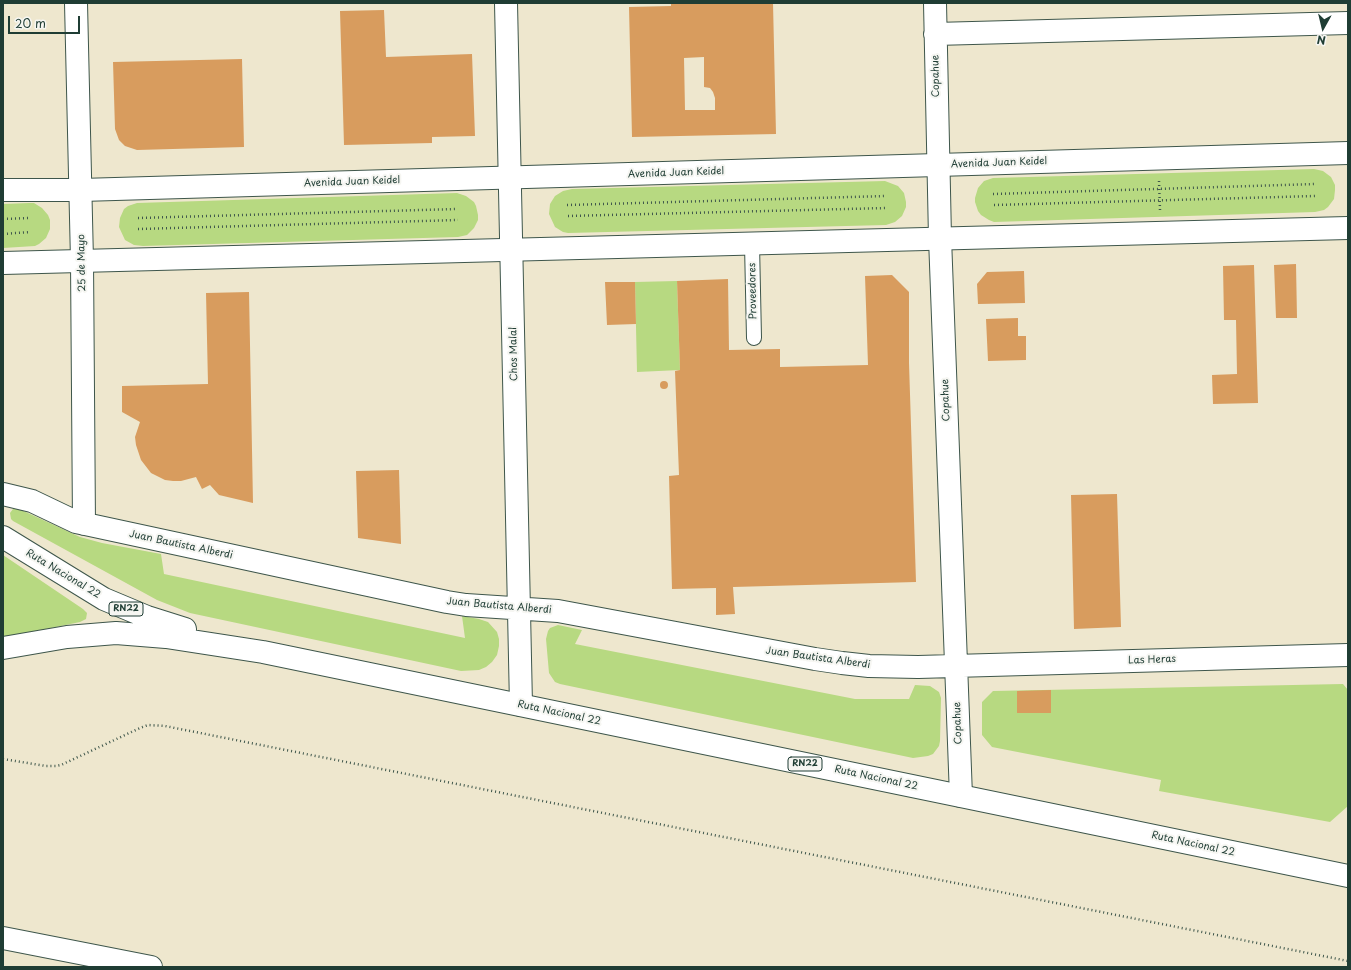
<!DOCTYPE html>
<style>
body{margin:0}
#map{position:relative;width:1351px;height:970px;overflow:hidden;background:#eee7ce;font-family:"Playpen Sans",sans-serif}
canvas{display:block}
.frame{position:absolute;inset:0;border:4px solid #1f3d34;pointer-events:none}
.north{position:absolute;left:1303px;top:8px;width:40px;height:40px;-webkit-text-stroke:3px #f6f6f2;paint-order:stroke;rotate:188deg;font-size:11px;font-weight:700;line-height:16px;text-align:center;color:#1f3d34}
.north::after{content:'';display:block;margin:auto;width:14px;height:18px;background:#1f3d34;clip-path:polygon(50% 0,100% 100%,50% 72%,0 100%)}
.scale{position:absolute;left:8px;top:16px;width:72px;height:18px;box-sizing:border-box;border:2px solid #1f3d34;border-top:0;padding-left:5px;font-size:12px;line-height:14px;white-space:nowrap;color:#1f3d34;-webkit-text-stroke:3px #f6f6f2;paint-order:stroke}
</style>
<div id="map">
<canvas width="1351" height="970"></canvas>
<div class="frame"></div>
<div class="north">N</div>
<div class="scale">20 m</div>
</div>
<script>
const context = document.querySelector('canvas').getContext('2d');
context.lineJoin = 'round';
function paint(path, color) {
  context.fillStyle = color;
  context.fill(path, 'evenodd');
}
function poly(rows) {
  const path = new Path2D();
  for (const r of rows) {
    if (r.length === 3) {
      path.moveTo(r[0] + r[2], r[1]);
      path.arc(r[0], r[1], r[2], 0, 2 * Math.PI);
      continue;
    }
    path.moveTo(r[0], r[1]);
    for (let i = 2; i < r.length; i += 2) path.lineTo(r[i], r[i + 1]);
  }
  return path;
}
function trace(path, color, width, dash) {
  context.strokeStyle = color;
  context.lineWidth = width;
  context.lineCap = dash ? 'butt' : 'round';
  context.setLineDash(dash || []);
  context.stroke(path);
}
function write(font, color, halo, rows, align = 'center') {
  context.font = font + ' "Playpen Sans",sans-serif';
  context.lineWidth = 4;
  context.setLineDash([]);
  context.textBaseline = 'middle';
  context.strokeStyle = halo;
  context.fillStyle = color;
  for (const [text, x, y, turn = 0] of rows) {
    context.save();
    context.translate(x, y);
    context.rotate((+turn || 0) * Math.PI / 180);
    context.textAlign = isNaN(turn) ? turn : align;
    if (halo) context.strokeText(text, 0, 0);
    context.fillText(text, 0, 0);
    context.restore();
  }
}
paint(poly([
 [1314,169,1323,171,1331,177,1335,185,1335,190,1334,199,1328,207,1324,210,1315,212,994,222,989,220,981,215,978,211,975,202,975,198,978,188,984,181,993,178],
 [885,181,898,186,904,193,906,202,906,207,902,216,895,222,886,225,568,233,563,232,555,227,549,214,550,204,555,196,563,191,572,189],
 [457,193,466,196,474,202,476,206,478,215,478,220,474,228,467,235,458,237,143,246,134,245,125,240,119,227,120,218,124,209,128,206,137,203],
 [29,203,34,203,42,208,48,215,50,220,50,229,46,238,39,244,35,246,3,248,3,204],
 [677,281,680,370,637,372,635,282],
 [17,508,80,537,102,543,161,554,164,574,465,638,462,616,479,619,488,622,497,632,499,639,499,646,497,655,492,662,486,667,479,670,461,671,190,613,157,600,13,521,11,519,10,513,13,509],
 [3,555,83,609,87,613,86,619,80,622,3,638],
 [558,625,582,630,575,644,855,699,909,699,915,685,930,686,939,692,941,698,940,741,939,746,933,754,928,756,913,758,560,684,555,682,549,673,546,639,548,631,550,628],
 [1343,684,1348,690,1348,806,1330,822,1159,791,1161,780,992,747,982,735,982,702,993,691]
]), '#b7d981');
paint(poly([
 [671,3,773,3,776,134,632,137,629,7,671,6],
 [704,57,704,87,710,88,713,92,715,98,715,110,685,110,684,58],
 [384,10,386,57,472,54,475,136,432,137,432,143,344,145,340,11],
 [242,59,244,147,137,150,125,146,119,140,115,129,113,62],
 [1296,264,1297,318,1276,318,1274,265],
 [1254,265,1258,403,1213,404,1212,375,1237,374,1236,320,1224,320,1223,266],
 [1024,271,1025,303,978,304,977,284,987,272],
 [892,275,909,292,909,363,916,582,733,587,735,614,716,615,716,588,672,589,669,476,679,475,675,371,680,370,677,281,728,279,729,350,780,349,780,367,868,365,865,276],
 [605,282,635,282,636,324,607,325],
 [249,292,253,503,219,495,210,485,202,489,196,477,181,481,173,481,165,480,151,473,141,460,136,445,135,437,140,422,122,412,122,386,208,384,206,293],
 [1018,318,1018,336,1026,336,1026,360,988,361,986,319],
 [664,385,4],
 [399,470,401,544,358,538,356,471],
 [1117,494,1121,627,1074,629,1071,495],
 [1051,690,1051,713,1017,713,1017,691]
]), '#d89c5e');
const lane = poly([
 [752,244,754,338]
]);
const street = poly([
 [76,3,82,261,84,524],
 [506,3,521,705],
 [935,3,940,238,961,796],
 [935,34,1348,23],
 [3,494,32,501,76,522,447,602,466,605,558,611,815,659,842,663,869,666,918,667,1348,655],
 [3,938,151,967]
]);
const secondary = poly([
 [3,190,81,190,1348,153],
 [3,263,1348,228]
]);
const highway = poly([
 [3,537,104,599,147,617,185,629],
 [3,648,67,637,116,633,166,637,263,652,1348,876]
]);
trace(lane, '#3e564b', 16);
trace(street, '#3e564b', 24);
trace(secondary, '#3e564b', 24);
trace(highway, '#3e564b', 24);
trace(poly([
 [1159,181,1160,210],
 [993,194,1315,184],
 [567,205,886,196],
 [994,205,1315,196],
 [568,216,886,208],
 [138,218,457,209],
 [3,219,29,218],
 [138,229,458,220],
 [3,234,30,232],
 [3,759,46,766,56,766,61,765,140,728,148,725,165,726,1348,961]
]), '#3e564b', 2.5, [1, 3]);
trace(lane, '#fff', 14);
trace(street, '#fff', 22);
trace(secondary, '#fff', 22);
trace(highway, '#fff', 22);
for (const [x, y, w] of [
 [126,609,34],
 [805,764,34]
]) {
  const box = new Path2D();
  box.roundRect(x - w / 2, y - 7, w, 14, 3);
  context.fillStyle = '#f6f6f2';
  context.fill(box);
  trace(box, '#1f3d34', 1);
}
write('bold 9px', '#1f3d34', null, [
 ["RN22",126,609],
 ["RN22",805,764]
]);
write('10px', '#1f3d34', '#f6f6f2', [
 ["Copahue",936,76,-91],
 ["Avenida Juan Keidel",999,163,-2],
 ["Avenida Juan Keidel",676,173,-2],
 ["Avenida Juan Keidel",352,182,-2],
 ["25 de Mayo",82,263,-91],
 ["Proveedores",753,291,-91],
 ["Chos Malal",514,354,-91],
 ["Copahue",946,400,-92],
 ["Juan Bautista Alberdi",181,545,12],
 ["Ruta Nacional 22",63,574,31],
 ["Juan Bautista Alberdi",499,606,5],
 ["Juan Bautista Alberdi",818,658,8],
 ["Las Heras",1152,660,-2],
 ["Ruta Nacional 22",559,713,12],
 ["Copahue",958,723,-92],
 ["Ruta Nacional 22",876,778,12],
 ["Ruta Nacional 22",1193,844,12]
]);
</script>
